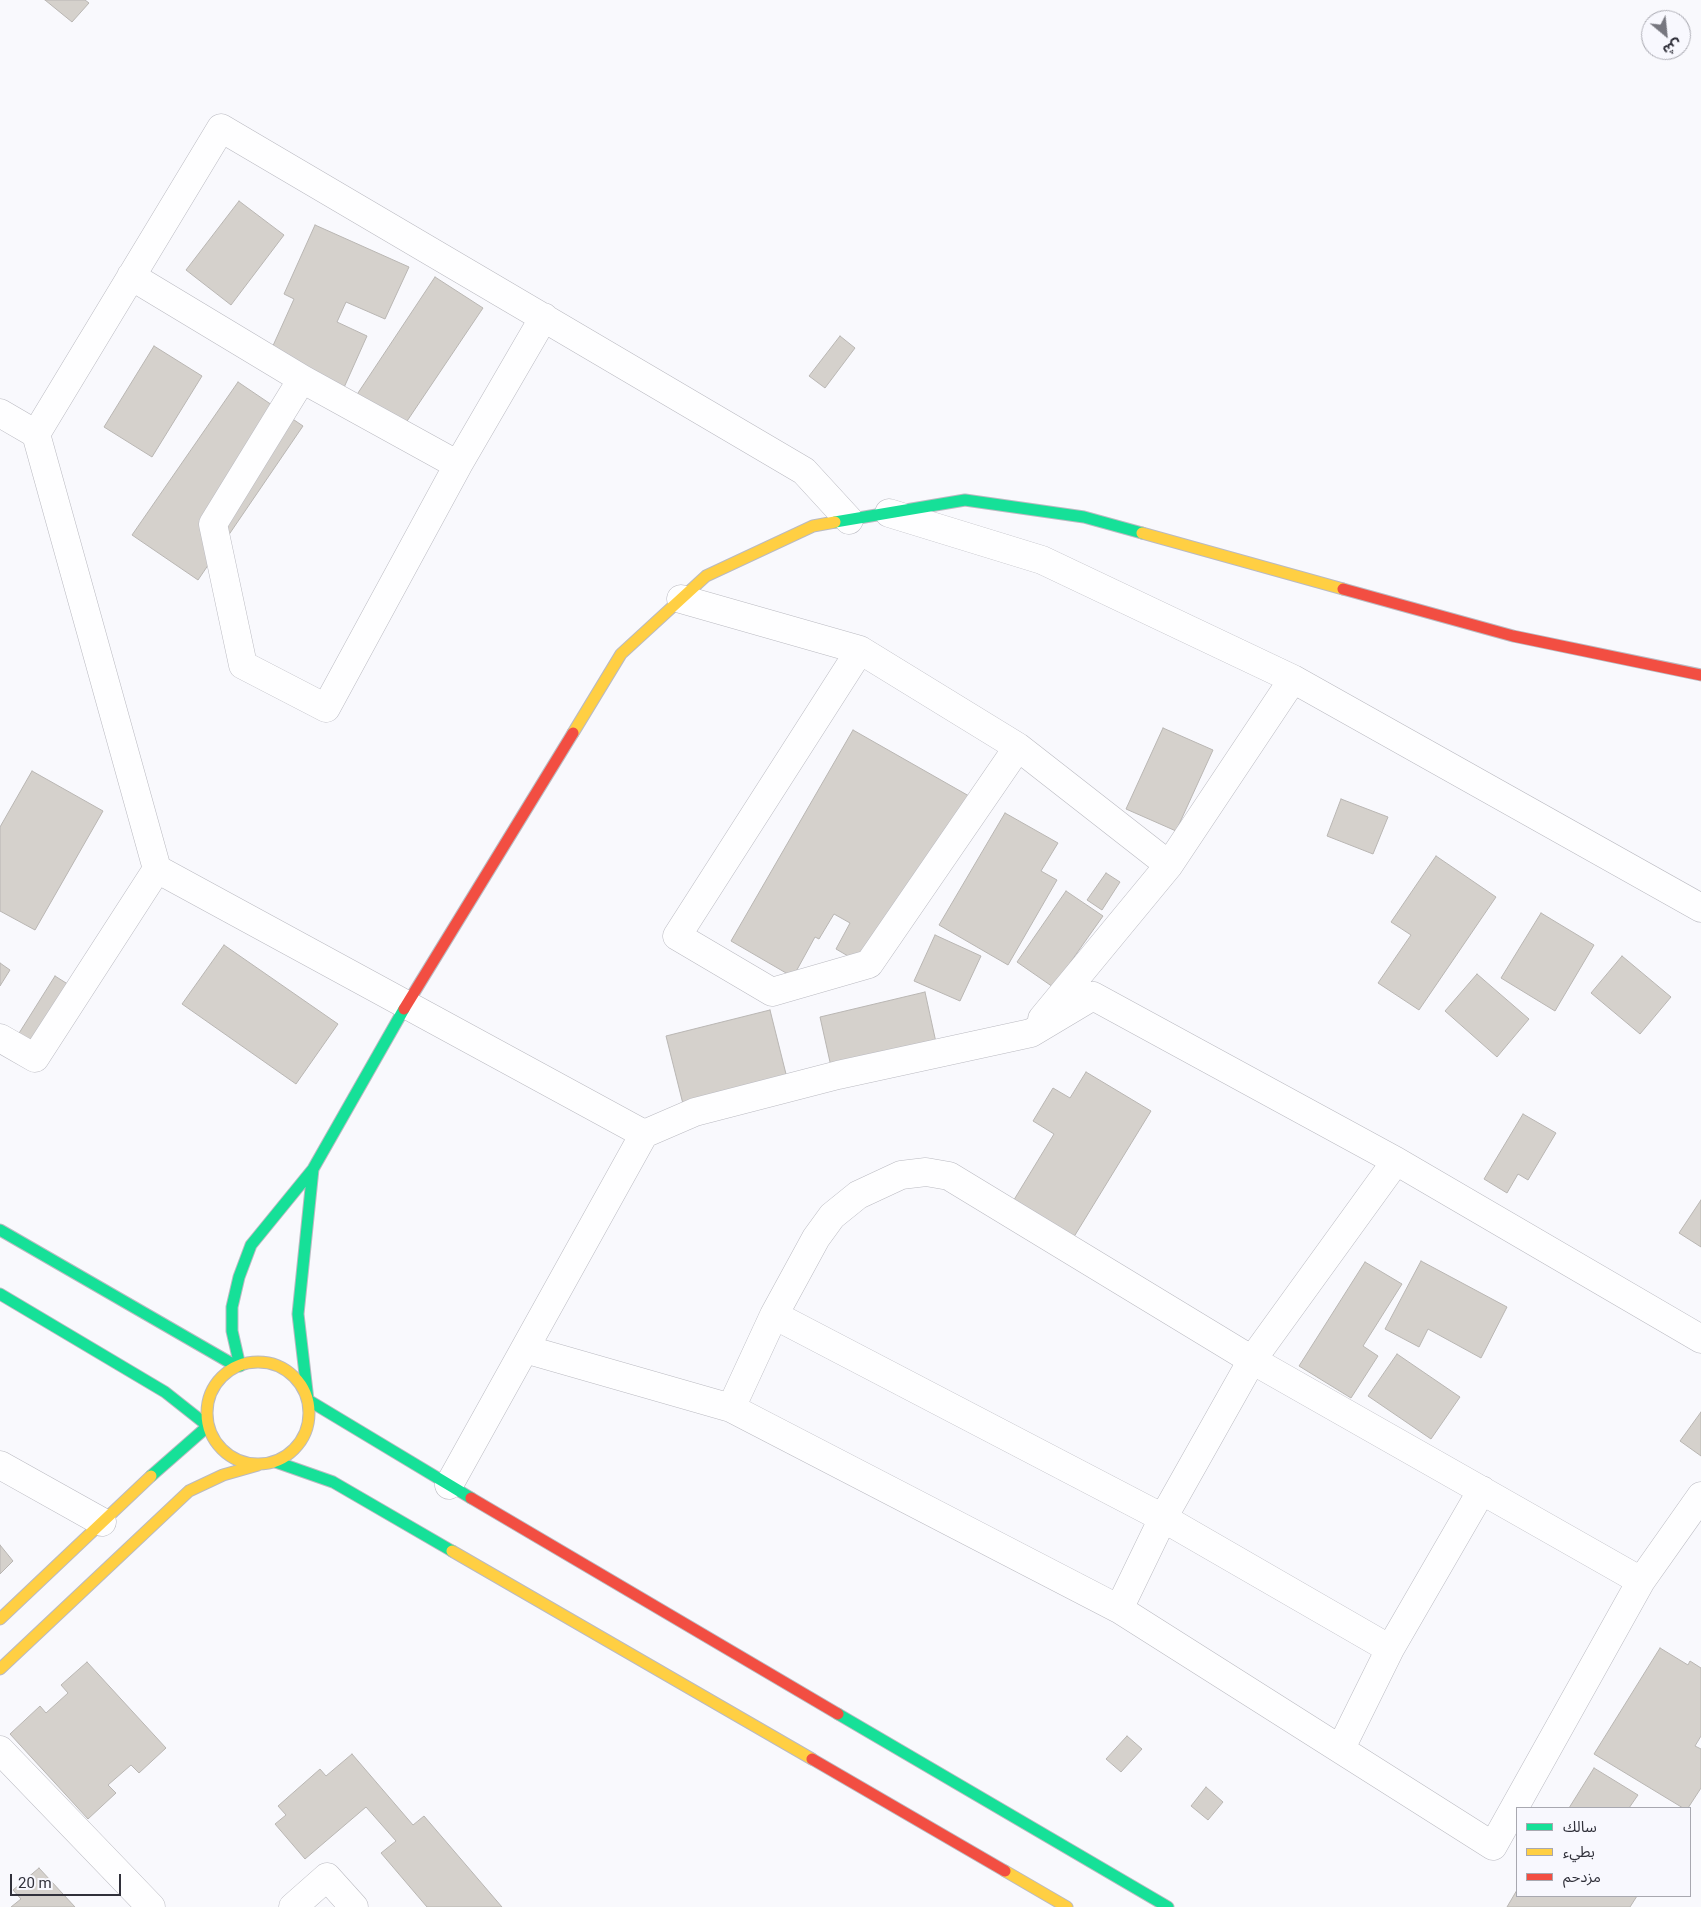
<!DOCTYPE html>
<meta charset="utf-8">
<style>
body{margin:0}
#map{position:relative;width:1701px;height:1907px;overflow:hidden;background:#f9f9fd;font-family:Roboto,"Noto Sans Arabic",sans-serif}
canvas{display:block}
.legend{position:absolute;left:1516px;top:1807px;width:175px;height:90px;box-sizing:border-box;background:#f8f8fe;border:1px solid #a8a8b0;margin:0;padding:6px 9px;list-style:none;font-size:15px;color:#31313b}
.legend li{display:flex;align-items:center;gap:10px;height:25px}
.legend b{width:25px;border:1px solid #a8a8b0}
.north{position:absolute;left:1641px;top:10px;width:50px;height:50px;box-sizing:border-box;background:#f8f8fe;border:1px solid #a8a8b0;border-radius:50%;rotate:152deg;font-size:14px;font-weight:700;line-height:20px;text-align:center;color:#31313b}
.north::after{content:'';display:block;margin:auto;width:18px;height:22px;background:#77777f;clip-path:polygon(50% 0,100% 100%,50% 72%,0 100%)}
.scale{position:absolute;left:10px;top:1874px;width:111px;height:22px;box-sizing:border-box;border:2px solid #31313b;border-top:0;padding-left:6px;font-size:15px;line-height:18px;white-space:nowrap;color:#31313b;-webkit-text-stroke:4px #f8f8fe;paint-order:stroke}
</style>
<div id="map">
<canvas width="1701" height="1907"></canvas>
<ul class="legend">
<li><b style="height:6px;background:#16e098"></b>سالك</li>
<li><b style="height:6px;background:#ffcf43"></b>بطيء</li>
<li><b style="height:6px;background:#f24e42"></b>مزدحم</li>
</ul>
<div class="north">ش</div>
<div class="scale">20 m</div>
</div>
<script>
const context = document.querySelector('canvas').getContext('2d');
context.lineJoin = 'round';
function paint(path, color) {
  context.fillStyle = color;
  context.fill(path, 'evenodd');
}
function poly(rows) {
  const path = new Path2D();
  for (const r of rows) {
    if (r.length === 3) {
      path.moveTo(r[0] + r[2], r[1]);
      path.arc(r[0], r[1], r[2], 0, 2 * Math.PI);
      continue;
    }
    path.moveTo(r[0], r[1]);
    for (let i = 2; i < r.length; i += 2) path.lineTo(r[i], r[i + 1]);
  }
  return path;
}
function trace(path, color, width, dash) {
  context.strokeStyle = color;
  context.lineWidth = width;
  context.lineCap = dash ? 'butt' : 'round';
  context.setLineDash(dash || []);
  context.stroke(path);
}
const building = poly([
 [45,0,85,0,89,3,72,22,45,0],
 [239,201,284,235,231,305,186,270,239,201],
 [315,225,409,267,385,319,346,302,337,322,367,336,342,392,267,359,294,299,284,294,315,225],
 [435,277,483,308,395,439,348,408,435,277],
 [840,336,855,348,825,388,809,376,840,336],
 [154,346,202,376,152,457,104,427,154,346],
 [238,382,303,426,198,580,132,535,238,382],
 [1163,728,1213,750,1176,831,1126,809,1163,728],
 [853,730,976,800,877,973,836,949,850,923,834,914,819,939,815,937,793,977,731,941,853,730],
 [32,771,103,811,35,930,0,911,0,827,32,771],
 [1341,799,1388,817,1373,854,1327,836,1341,799],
 [1005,813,1058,843,1041,871,1057,880,1008,965,939,925,1005,813],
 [1436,856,1496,897,1419,1010,1378,983,1411,935,1391,922,1436,856],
 [1106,873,1120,882,1102,910,1087,900,1106,873],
 [1066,891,1103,916,1053,987,1017,962,1066,891],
 [1541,913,1594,945,1555,1011,1501,978,1541,913],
 [935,935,981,956,960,1001,914,981,935,935],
 [224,945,338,1024,296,1084,182,1004,224,945],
 [1622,956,1671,997,1640,1034,1591,993,1622,956],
 [0,963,10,970,0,986,0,963],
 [1477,974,1529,1019,1497,1057,1445,1011,1477,974],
 [55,976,85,995,46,1057,16,1038,55,976],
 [925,992,937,1047,832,1071,820,1017,925,992],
 [770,1010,789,1086,685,1112,666,1036,770,1010],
 [1086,1072,1151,1111,1072,1240,1012,1203,1054,1134,1033,1121,1053,1088,1070,1098,1086,1072],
 [1523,1114,1556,1133,1528,1180,1518,1174,1507,1193,1484,1179,1523,1114],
 [1701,1200,1701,1247,1679,1233,1701,1200],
 [1421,1261,1507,1307,1481,1358,1428,1329,1419,1347,1385,1329,1421,1261],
 [1365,1262,1402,1284,1363,1346,1378,1356,1351,1398,1299,1366,1365,1262],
 [1397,1354,1460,1397,1431,1439,1368,1396,1397,1354],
 [1701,1412,1701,1456,1680,1441,1701,1412],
 [0,1545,13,1561,0,1574,0,1545],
 [1660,1648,1688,1665,1690,1661,1701,1668,1701,1736,1695,1746,1701,1749,1701,1788,1688,1808,1683,1808,1594,1754,1660,1648],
 [87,1662,166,1748,139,1773,131,1765,108,1785,116,1793,88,1819,10,1734,40,1706,46,1713,68,1693,61,1685,87,1662],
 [1127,1736,1142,1749,1121,1772,1106,1759,1127,1736],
 [352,1754,413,1825,424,1816,502,1907,427,1907,381,1853,396,1841,366,1807,305,1859,275,1824,286,1815,278,1806,320,1769,326,1776,352,1754],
 [1594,1768,1638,1795,1629,1808,1569,1808,1594,1768],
 [1206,1787,1223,1802,1208,1820,1191,1806,1206,1787],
 [39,1868,75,1907,11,1907,21,1899,13,1890,39,1868],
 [1517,1890,1517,1896,1637,1896,1630,1907,1507,1907,1517,1890]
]);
paint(building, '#d5d1cc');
trace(building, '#b9b6b3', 1);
const street = poly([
 [131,276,302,379,458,465,544,317],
 [302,379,213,524,243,665,326,708,458,465],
 [0,413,36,434,157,869,644,1134],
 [36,434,221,128,804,471,849,520],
 [889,513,1042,560,1293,679,1701,908],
 [681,599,860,650,1018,747,1169,865],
 [860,650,677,936,772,992,869,964,1018,747],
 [1042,1019,1169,865,1293,679],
 [0,1038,35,1058,157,869],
 [774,1315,1163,1518,1390,1649],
 [525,1349,731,1408,1119,1609,1493,1846,1641,1581,1701,1496],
 [731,1408,774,1315,816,1238,832,1216,858,1195,901,1175,926,1172,949,1176,1252,1360,1641,1581],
 [0,1465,102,1522],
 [449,1485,644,1134,695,1112,838,1075,1031,1033,1093,996,1396,1161,1701,1339],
 [1119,1609,1163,1518,1252,1360,1396,1161],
 [1341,1748,1390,1649,1482,1490],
 [0,1750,151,1907],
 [293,1907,327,1877,354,1907]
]);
const fast = poly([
 [835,522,965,500,1084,517,1142,533],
 [313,1169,298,1314,308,1400,471,1498],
 [0,1230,236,1366],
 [0,1294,165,1392,208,1426,151,1476],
 [240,1366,232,1331,232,1307,239,1277,251,1245,313,1169,404,1009],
 [276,1462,333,1482,452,1551],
 [838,1714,1168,1907]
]);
const slow = poly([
 [1142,533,1343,589],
 [573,733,621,654,706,576,813,526,835,522],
 [258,1413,51],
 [452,1551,812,1759],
 [0,1619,151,1476],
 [0,1669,189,1491,223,1475,258,1465],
 [1005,1871,1067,1907]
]);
const jam = poly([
 [1343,589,1513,636,1701,675],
 [404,1009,573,733],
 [471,1498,838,1714],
 [812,1759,1005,1871]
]);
trace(street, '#babac1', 29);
trace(fast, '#babac1', 13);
trace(slow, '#babac1', 13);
trace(jam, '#babac1', 13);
trace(street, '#fefeff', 28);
trace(fast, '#16e098', 11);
trace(slow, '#ffcf43', 11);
trace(jam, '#f24e42', 11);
</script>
